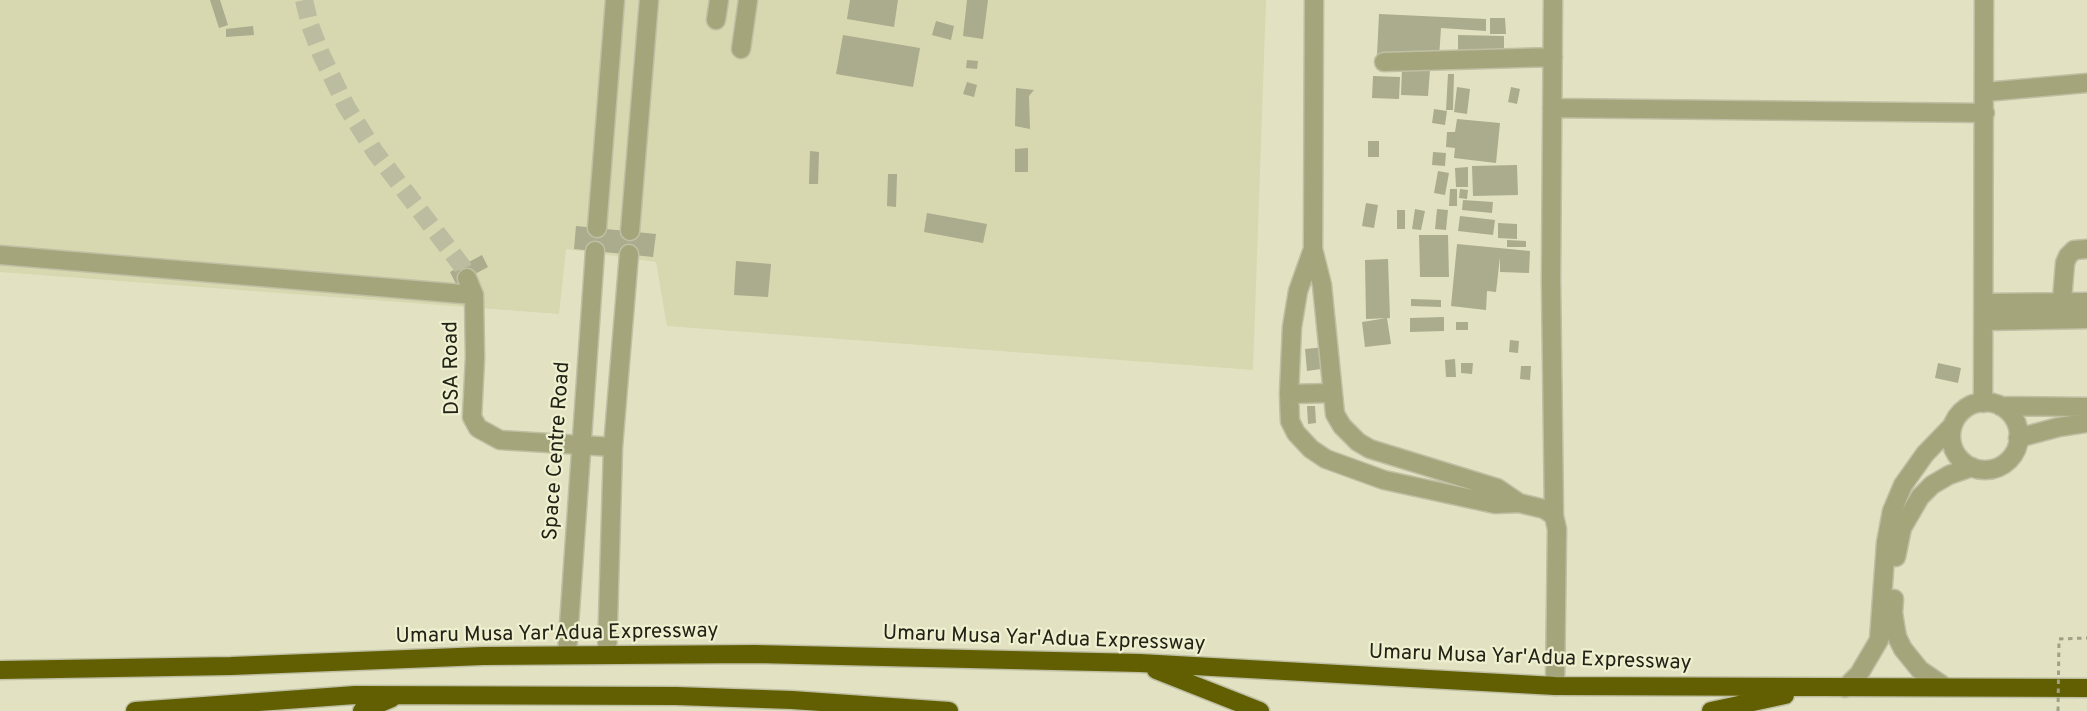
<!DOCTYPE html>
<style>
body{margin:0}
canvas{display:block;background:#e2e2c3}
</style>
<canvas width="2087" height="711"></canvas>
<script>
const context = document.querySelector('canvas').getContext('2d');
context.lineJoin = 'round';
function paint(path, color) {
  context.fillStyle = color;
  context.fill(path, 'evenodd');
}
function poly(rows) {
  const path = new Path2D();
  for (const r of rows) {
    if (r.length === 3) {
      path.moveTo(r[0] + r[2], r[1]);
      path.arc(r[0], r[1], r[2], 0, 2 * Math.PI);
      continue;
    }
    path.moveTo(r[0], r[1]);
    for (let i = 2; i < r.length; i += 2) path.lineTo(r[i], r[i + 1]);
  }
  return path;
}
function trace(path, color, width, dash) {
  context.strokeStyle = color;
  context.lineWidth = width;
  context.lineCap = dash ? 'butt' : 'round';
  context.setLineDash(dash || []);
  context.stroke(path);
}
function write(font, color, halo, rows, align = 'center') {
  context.font = font + ' Overpass,sans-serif';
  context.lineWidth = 4.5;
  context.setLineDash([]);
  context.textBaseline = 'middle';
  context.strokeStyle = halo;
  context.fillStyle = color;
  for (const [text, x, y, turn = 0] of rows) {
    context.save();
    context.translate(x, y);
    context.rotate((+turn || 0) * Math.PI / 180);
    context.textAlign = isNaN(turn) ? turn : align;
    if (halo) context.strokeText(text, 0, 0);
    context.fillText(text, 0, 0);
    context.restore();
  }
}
paint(poly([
 [0,0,1266,0,1253,370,667,326,656,262,566,249,559,314,0,272]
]), '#d7d7b0');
paint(poly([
 [210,0,220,0,228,25,219,28],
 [850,0,898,0,894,27,847,19],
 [967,0,988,0,983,39,963,36],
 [1379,14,1486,19,1486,31,1441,28,1439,58,1377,55],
 [1490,18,1505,18,1506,34,1490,34],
 [936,21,954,26,951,40,932,35],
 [253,26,254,35,226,37,226,29],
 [843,35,920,48,913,87,836,74],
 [1458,35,1504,36,1504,54,1458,54],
 [967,60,978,61,977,69,966,68],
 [1402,69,1430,70,1428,96,1401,95],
 [1448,74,1454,74,1453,110,1446,110],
 [1373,76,1400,77,1399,99,1372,98],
 [967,82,977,85,974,97,963,94],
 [1457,87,1470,89,1467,114,1454,112],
 [1511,87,1520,89,1517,104,1508,102],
 [1016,88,1034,90,1029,96,1030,129,1015,126],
 [1434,109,1447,111,1445,125,1432,123],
 [1457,119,1500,123,1496,163,1454,158,1455,148,1446,147,1447,132,1455,132],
 [1368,141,1379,141,1379,157,1368,157],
 [1028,148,1028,172,1015,172,1015,149],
 [810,151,819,152,818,184,809,184],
 [1433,152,1446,153,1445,166,1432,165],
 [1517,165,1518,195,1473,196,1472,166],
 [1468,167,1468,187,1456,187,1455,168],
 [1438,171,1449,173,1445,195,1434,193],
 [888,174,897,174,896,207,887,206],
 [1450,189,1457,189,1457,206,1449,206],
 [1460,189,1468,190,1467,199,1459,198],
 [1463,200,1493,202,1492,213,1462,210],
 [1366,203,1378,205,1374,228,1362,226],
 [1415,209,1425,211,1421,230,1412,229],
 [1437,209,1448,210,1446,230,1435,229],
 [1397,210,1405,210,1405,229,1397,229],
 [927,213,987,224,983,243,924,232],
 [1460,216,1495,220,1493,235,1458,231],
 [1498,223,1517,224,1517,239,1498,238],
 [576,226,656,234,653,257,574,249],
 [1419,235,1448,235,1449,277,1420,277],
 [1507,240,1526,241,1526,247,1507,247],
 [1457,244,1530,251,1529,273,1500,272,1500,257,1496,292,1487,291,1486,310,1451,306],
 [482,255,488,267,456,284,450,272],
 [1388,259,1390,318,1366,319,1365,260],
 [736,261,771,264,768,297,734,295],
 [1411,299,1441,300,1441,307,1411,306],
 [1444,317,1444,331,1410,332,1410,318],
 [1387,318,1391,344,1365,347,1362,322],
 [1456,322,1468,322,1468,330,1456,330],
 [1510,340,1519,341,1518,353,1509,352],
 [1325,347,1328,368,1307,371,1305,349],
 [1455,359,1456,377,1446,377,1445,360],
 [1461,363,1473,363,1472,374,1461,373],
 [1938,363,1961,368,1958,383,1935,378],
 [1521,366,1531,366,1530,380,1520,379],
 [1307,406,1315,406,1316,423,1308,424]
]), '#abab8d');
trace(poly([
 [304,0,310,25,321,54,346,106,375,152,462,266,467,278]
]), '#bcbca0', 18, [18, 9]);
const minor = poly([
 [1314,0,1313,249,1322,285,1335,414,1342,426,1358,442,1370,449,1497,488,1519,503],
 [1553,0,1551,280,1554,516],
 [716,20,719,0],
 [741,49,748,0],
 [1384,62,1553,57],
 [1985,92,2087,83],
 [1552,108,1985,113],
 [597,228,615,0],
 [630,231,649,0],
 [1313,249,1298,291,1292,327,1289,394,1290,421,1296,433,1311,449,1326,459,1384,480,1495,504,1519,503,1544,509,1554,516,1557,529,1555,686],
 [0,255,474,295],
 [467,278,474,295,475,358,472,417,478,428,500,440,613,447],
 [1985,303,2087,302],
 [2061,312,2065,263,2068,256,2074,250,2087,249],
 [1984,321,2087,319],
 [1289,394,1332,393],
 [1985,436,34],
 [1983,403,1984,0],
 [2000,406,2087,407],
 [2018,438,2059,427,2087,423],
 [1896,557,1902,528,1920,497,1932,485,1949,475,1972,467],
 [1894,599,1893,613,1897,637,1903,649,1920,670,1945,687],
 [567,654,595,251],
 [607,654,613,447,629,254],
 [1845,688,1859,674,1879,640,1886,543,1892,511,1903,485,1925,454,1953,425]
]);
const highway = poly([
 [0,670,231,666,483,656,755,654,1140,663,1555,686,2087,688],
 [1156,670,1260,711],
 [135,711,355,695,676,696,792,700,949,711],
 [362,711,392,698],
 [1711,711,1785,695]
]);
trace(minor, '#bfbfa4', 21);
trace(highway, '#bfbfa4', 21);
trace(poly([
 [2059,639,2087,638]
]), '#a0a087', 3, [4.5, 4.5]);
trace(minor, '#a5a57c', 18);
trace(highway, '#625f03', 18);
trace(poly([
 [2058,711,2059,639]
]), '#a0a087', 3, [4.5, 4.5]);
write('21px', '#222216', '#eff0d0', [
 ["DSA Road",453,368,-91],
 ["Space Centre Road",558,451,-86],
 ["Umaru Musa Yar'Adua Expressway",557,635,-1],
 ["Umaru Musa Yar'Adua Expressway",1044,640,2],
 ["Umaru Musa Yar'Adua Expressway",1530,659,2]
]);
</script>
